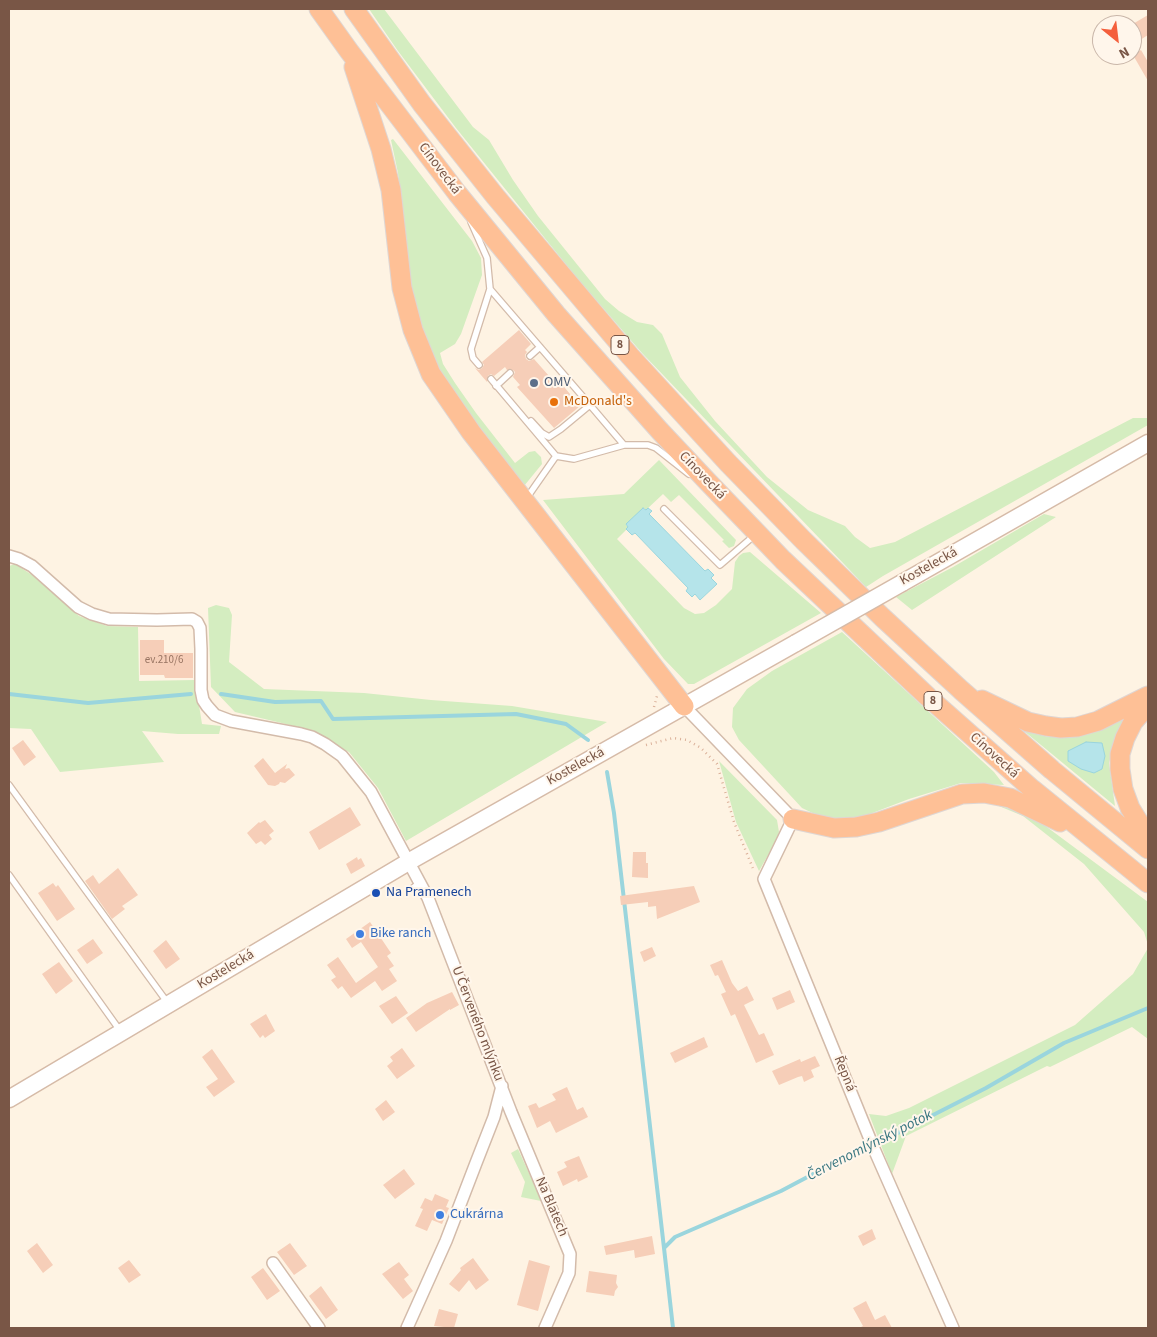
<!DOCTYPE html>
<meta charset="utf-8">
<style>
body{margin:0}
#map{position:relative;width:1157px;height:1337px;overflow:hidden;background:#fef3e3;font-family:"Source Sans 3",sans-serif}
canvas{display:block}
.frame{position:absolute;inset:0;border:10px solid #795646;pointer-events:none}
.north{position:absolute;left:1092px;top:15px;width:50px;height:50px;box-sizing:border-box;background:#fff6eb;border:1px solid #c9b6a9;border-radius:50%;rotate:151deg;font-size:14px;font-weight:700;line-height:20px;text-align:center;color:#795646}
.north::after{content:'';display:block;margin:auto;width:18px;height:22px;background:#f45f3c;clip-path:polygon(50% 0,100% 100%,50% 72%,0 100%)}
</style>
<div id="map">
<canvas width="1157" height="1337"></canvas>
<div class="frame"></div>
<div class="north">N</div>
</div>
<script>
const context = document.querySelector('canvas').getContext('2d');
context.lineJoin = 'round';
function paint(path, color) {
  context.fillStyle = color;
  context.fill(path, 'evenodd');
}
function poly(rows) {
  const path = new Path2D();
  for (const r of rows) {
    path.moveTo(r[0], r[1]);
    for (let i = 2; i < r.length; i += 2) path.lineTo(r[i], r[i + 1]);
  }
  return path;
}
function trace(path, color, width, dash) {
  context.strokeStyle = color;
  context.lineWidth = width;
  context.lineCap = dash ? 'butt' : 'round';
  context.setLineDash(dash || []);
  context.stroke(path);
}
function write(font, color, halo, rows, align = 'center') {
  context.font = font + ' "Source Sans 3",sans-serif';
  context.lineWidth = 4;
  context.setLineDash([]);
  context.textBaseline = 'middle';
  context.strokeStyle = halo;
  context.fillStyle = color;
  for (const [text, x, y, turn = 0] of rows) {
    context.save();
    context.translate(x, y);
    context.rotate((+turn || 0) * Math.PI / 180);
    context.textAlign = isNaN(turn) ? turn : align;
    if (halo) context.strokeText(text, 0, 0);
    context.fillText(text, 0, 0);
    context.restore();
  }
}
paint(poly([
 [369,9,384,9,473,127,489,140,513,180,538,216,605,299,619,311,637,322,653,325,662,334,680,377,715,421,767,477,808,510,845,526,855,537,870,548,895,542,1133,418,1148,418,1148,425,883,576,866,587,642,353,577,278,456,128,398,51],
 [393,139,472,241,481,258,482,275,461,334,455,344,440,353,443,364,455,383,476,413,515,463,529,452,535,451,541,457,542,464,524,486,449,388,425,343,409,277,398,173,391,140],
 [659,460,736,540,734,546,729,548,722,541,724,540,679,495,671,502,663,494,646,510,644,508,626,525,629,527,617,539,684,608,695,614,704,613,716,605,732,589,735,562,739,556,743,553,750,552,821,613,694,684,688,684,664,659,543,500,624,494],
 [1044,514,1056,517,912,610,896,597,953,567],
 [15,564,32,575,79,616,107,626,138,627,139,681,195,680,202,724,221,726,219,734,178,734,142,731,164,762,60,772,31,729,9,728,9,566],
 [216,605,229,608,232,615,229,662,264,689,364,693,431,700,512,706,607,722,406,841,378,788,349,752,307,729,235,712,211,687,208,608],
 [842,632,994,772,1004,785,961,783,909,799,854,820,823,818,802,808,739,740,732,727,733,708,747,689,772,671],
 [1122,719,1124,722,1116,736,1109,763,1115,806,1024,731,1049,737,1073,737,1096,731],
 [719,761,777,820,779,832,776,841,759,871,736,822],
 [994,804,1032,816,1148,902,1148,945,1144,932,1084,864,1023,816],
 [1148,948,1148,1039,1132,1027,1050,1067,1047,1066,906,1136,892,1174,869,1114,886,1116,909,1108,1075,1025,1133,974],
 [518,1149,533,1182,541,1201,521,1197,525,1182,511,1153]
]), '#d4edc0');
const water = poly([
 [643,508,646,510,648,508,652,511,649,514,705,571,708,569,714,575,711,578,717,584,700,600,695,594,692,597,686,591,688,588,635,533,632,535,626,529,628,527,626,524,643,508],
 [1086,742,1102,743,1105,756,1102,769,1094,773,1081,769,1068,761,1068,751,1086,742]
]);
paint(water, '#b5e4ea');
trace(water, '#9ad5dd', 1);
trace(poly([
 [9,694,88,703,191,694],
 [221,694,275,702,321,701,333,719,516,714,566,724,588,740],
 [607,772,614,813,664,1248],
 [673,1328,664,1248,675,1237,781,1191,849,1155,888,1138,986,1088,1064,1043,1148,1008]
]), '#9ad5dd', 4);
paint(poly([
 [1148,15,1148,35,1140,40,1131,25],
 [1141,50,1148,62,1148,81,1133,55],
 [519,330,531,344,525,350,527,352,525,355,526,359,529,361,534,359,557,385,560,382,580,406,554,428,517,387,520,385,513,377,515,372,513,370,507,370,505,367,494,376,491,374,488,376,487,382,475,368,479,370,482,368,484,365,482,362],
 [140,640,164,640,164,653,193,653,193,678,165,678,164,675,140,675],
 [23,740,36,757,24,766,12,748],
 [263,758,275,773,287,764,285,769,289,768,295,775,285,783,280,782,279,784,275,786,268,785,254,766],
 [350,807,361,825,319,850,309,832],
 [265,820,274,831,269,835,272,839,265,845,261,841,256,844,247,833,259,822,260,823],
 [633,852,646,852,646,863,648,863,648,878,632,877],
 [357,857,358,860,361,858,365,866,351,874,346,864],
 [118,868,138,895,122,906,125,909,112,919,85,881,93,875,99,884],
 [53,883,56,887,58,885,75,909,57,921,38,893],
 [694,886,700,902,657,919,656,906,648,907,648,902,621,905,620,896],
 [370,922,391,953,387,956,394,966,389,969,397,981,382,991,375,981,351,998,342,986,338,989,331,980,336,977,327,965,338,957,356,983,378,967,361,942,352,948,346,939],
 [93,939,103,953,87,964,77,950],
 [166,940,180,959,166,969,153,951],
 [652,947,656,956,644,962,640,952],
 [722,960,732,983,738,991,747,986,754,1000,744,1005,759,1035,764,1033,774,1055,756,1063,735,1014,731,1016,721,994,726,992,718,975,715,976,710,965],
 [59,962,73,981,56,994,42,974],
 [790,990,795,1002,777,1010,772,998],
 [452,992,459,1005,450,1010,450,1009,416,1032,406,1018,427,1003],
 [396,996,408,1013,392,1024,379,1006],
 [266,1014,275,1031,265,1038,263,1035,260,1038,250,1024],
 [704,1037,708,1047,675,1063,670,1053],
 [402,1048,415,1066,397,1079,387,1066,393,1061,390,1057],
 [212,1049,235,1082,214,1097,206,1087,218,1079,202,1057],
 [815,1056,820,1066,811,1070,814,1077,804,1082,802,1076,798,1077,779,1085,772,1071,800,1059,801,1062],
 [567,1087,577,1110,583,1107,588,1117,556,1133,550,1121,537,1128,528,1106,536,1103,539,1108,556,1100,552,1094],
 [386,1100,395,1112,383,1121,375,1109],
 [579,1156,588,1177,578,1182,577,1179,563,1186,557,1172,567,1167,564,1162],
 [404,1169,415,1184,395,1199,383,1185],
 [435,1194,449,1200,446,1207,449,1208,442,1224,432,1220,427,1231,415,1226,423,1209,420,1208,425,1198,432,1201],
 [872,1229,876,1239,863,1246,858,1236],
 [652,1236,655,1254,635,1258,634,1250,606,1255,604,1246],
 [37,1243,53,1265,43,1273,27,1251],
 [290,1243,307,1266,294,1275,277,1252],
 [473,1258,489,1280,476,1290,469,1280,459,1292,449,1284,461,1270,460,1268],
 [129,1260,141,1275,129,1283,118,1268],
 [529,1260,550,1266,538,1311,517,1305],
 [399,1262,409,1275,404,1279,413,1291,403,1299,382,1274],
 [263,1268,280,1291,267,1300,251,1277],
 [589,1271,617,1275,616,1283,618,1287,615,1291,614,1296,586,1292],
 [321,1286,338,1310,326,1319,309,1296],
 [866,1301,875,1320,885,1315,892,1328,859,1328,863,1326,853,1308],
 [439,1309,458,1314,454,1328,434,1326]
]), '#f6ceb8');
const service = poly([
 [471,222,487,258,490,289,590,405,624,445,648,445,656,448,689,474],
 [530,356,540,347],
 [479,365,473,358,471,349,490,289],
 [491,379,556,456,574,459,624,445],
 [496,386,510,373],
 [531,421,542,433,549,437,561,429,590,405],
 [526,499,556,456],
 [664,509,720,565,756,534],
 [9,785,167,1002],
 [9,875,121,1032],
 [413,888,421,882]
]);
const minor = poly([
 [9,556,19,559,32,566,78,607,92,614,109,619,157,620,192,619,197,622,200,628,201,649,201,690,203,700,207,706,215,715,231,721,301,734,312,737,325,744,342,756,371,792,428,898,511,1112,570,1254,569,1273,545,1328],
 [684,706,793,819,764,879,874,1149,953,1328],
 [273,1263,319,1328],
 [407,1328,446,1241,476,1163,494,1117,502,1086]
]);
const secondary = poly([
 [902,583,1148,443],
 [9,1099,410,861,796,643]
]);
const trunk = poly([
 [319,9,349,51,457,193,556,314,660,431,707,481,783,560,928,697,1032,789,1148,883],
 [354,9,422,104,495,196,630,356,728,463,804,541,882,617,961,690,1052,770,1148,849],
 [354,67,381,149,391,190,402,288,413,330,431,374,471,432,684,706],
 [982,700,1028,722,1046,726,1061,728,1077,727,1098,721,1148,696],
 [1148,705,1133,722,1125,738,1120,754,1120,769,1123,789,1130,808,1148,837],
 [793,819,834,828,856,827,879,822,962,794,984,793,1010,798,1060,822]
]);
trace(service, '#d3bbaa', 8);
trace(minor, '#d3bbaa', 14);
trace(secondary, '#d6bba8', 19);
trace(trunk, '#dfd6d3', 21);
trace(poly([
 [654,707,657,696],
 [646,745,673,738,687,740,701,748,717,764,734,822,754,871]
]), '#dbb19a', 2.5, [1, 4]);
trace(service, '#fff', 5.5);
trace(minor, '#fff', 11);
trace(secondary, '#fff', 16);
trace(trunk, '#fec096', 19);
const secondaryBridge = poly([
 [796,643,902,583]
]);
trace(secondaryBridge, '#d6bba8', 19, []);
trace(secondaryBridge, '#fff', 16);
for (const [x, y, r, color] of [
 [534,383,5,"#5c6f8a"],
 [554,402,5,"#e8710a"],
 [376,893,5,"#1a4fb4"],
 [360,934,5,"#3f7fe0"],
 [440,1215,5,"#3f7fe0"]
]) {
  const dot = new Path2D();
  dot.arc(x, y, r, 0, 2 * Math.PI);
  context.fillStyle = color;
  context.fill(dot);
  trace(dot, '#fff6eb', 2);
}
write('11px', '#987462', null, [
 ["ev.210/6",164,661]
]);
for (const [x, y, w] of [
 [620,345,18],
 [933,701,18]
]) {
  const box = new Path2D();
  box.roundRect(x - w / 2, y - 9.5, w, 19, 4);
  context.fillStyle = '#fff6eb';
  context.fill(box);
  trace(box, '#795646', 1);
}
write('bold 12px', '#795646', null, [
 ["8",620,345],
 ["8",933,701]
]);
write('14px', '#795646', '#fff6eb', [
 ["Cínovecká",439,169,53],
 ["Cínovecká",702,476,46],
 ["Kostelecká",929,567,-29],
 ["Cínovecká",994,756,42],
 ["Kostelecká",576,767,-29],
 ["Kostelecká",226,970,-31],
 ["U Červeného mlýnku",477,1024,69],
 ["Řepná",844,1074,68],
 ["Na Blatech",551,1207,67]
]);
write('14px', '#4e5e75', '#fff6eb', [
 ["OMV",544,383]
], 'left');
write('14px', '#c56008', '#fff6eb', [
 ["McDonald's",564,402]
], 'left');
write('14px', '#164399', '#fff6eb', [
 ["Na Pramenech",386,893]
], 'left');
write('14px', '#366cbe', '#fff6eb', [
 ["Bike ranch",370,934],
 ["Cukrárna",450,1215]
], 'left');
write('italic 15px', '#387680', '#fff6eb', [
 ["Červenomlýnský potok",870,1146,-27]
]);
</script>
